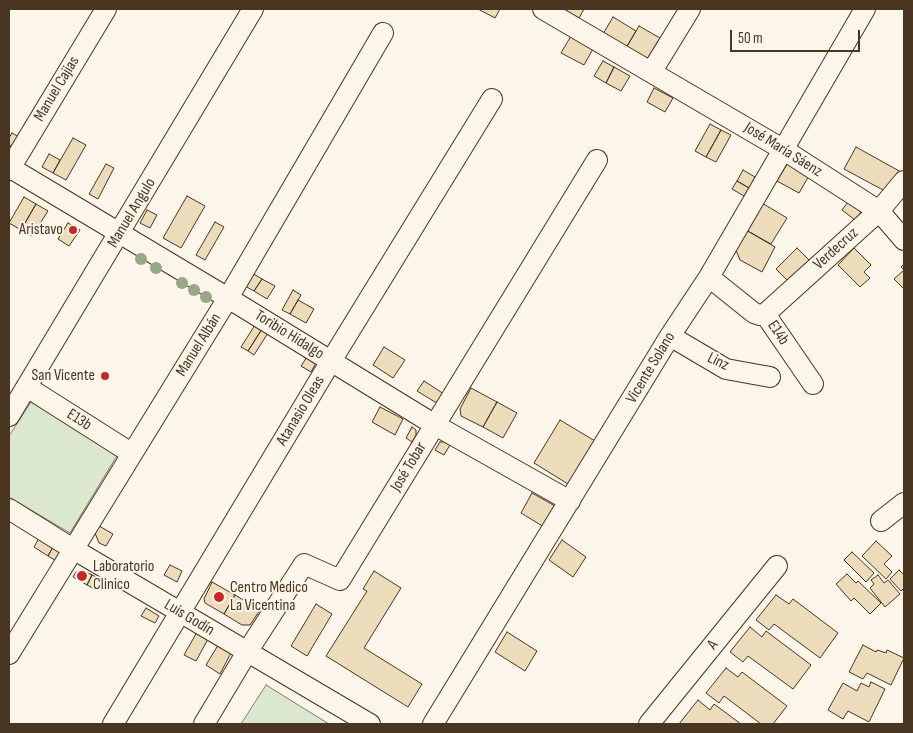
<!DOCTYPE html>
<meta charset="utf-8">
<style>
body{margin:0}
#map{position:relative;width:913px;height:733px;overflow:hidden;background:#fbf6e9;font-family:"Sofia Sans Condensed",sans-serif}
canvas{display:block}
.frame{position:absolute;inset:0;border:10px solid #4a3520;pointer-events:none}
.scale{position:absolute;left:730px;top:30px;width:130px;height:22px;box-sizing:border-box;border:2px solid #4a3520;border-top:0;padding-left:6px;font-size:15px;line-height:18px;white-space:nowrap;color:#4a3520;-webkit-text-stroke:4px #fbf6e9;paint-order:stroke}
</style>
<div id="map">
<canvas width="913" height="733"></canvas>
<div class="frame"></div>
<div class="scale">50 m</div>
</div>
<script>
const context = document.querySelector('canvas').getContext('2d');
context.lineJoin = 'round';
function paint(path, color) {
  context.fillStyle = color;
  context.fill(path, 'evenodd');
}
function poly(rows) {
  const path = new Path2D();
  for (const r of rows) {
    path.moveTo(r[0], r[1]);
    for (let i = 2; i < r.length; i += 2) path.lineTo(r[i], r[i + 1]);
  }
  return path;
}
function trace(path, color, width, dash) {
  context.strokeStyle = color;
  context.lineWidth = width;
  context.lineCap = dash ? 'butt' : 'round';
  context.setLineDash(dash || []);
  context.stroke(path);
}
function write(font, color, halo, rows, align = 'center') {
  context.font = font + ' "Sofia Sans Condensed",sans-serif';
  context.lineWidth = 4;
  context.setLineDash([]);
  context.textBaseline = 'middle';
  context.strokeStyle = halo;
  context.fillStyle = color;
  for (const [text, x, y, turn = 0] of rows) {
    context.save();
    context.translate(x, y);
    context.rotate((+turn || 0) * Math.PI / 180);
    context.textAlign = isNaN(turn) ? turn : align;
    if (halo) context.strokeText(text, 0, 0);
    context.fillText(text, 0, 0);
    context.restore();
  }
}
const green = poly([
 [31,402,118,454,70,533,9,497,9,436,31,402],
 [266,685,329,724,241,724,266,685]
]);
paint(green, '#dce7d0');
trace(green, '#887966', 1);
const building = poly([
 [478,9,500,9,495,18,478,9],
 [563,9,584,9,579,18,563,9],
 [613,17,636,31,626,48,603,34,613,17],
 [639,26,660,38,646,61,626,48,639,26],
 [571,36,593,49,584,65,561,53,571,36],
 [603,61,614,67,606,83,594,76,603,61],
 [614,67,630,76,621,91,606,83,614,67],
 [654,88,673,98,665,112,647,102,654,88],
 [710,124,721,130,706,157,695,151,710,124],
 [721,130,731,135,716,162,706,157,721,130],
 [12,133,19,137,13,145,9,146,9,138,12,133],
 [73,138,86,145,66,180,53,173,73,138],
 [856,147,901,172,883,190,844,169,856,147],
 [49,154,60,160,53,173,42,167,49,154],
 [789,161,810,174,799,193,777,181,789,161],
 [106,164,114,168,98,199,89,194,106,164],
 [743,170,755,177,749,188,737,181,743,170],
 [737,181,749,188,744,196,732,189,737,181],
 [187,196,205,206,181,248,163,238,187,196],
 [24,197,36,204,21,230,9,223,24,197],
 [848,202,861,212,855,220,842,210,848,202],
 [762,203,787,218,771,244,746,230,762,203],
 [36,204,48,211,32,236,21,230,36,204],
 [147,210,157,215,150,228,140,223,147,210],
 [215,222,224,227,205,260,196,255,215,222],
 [68,223,80,230,69,246,58,239,68,223],
 [746,230,775,247,762,272,740,260,735,248,746,230],
 [797,248,809,260,788,281,776,269,797,248],
 [854,248,871,265,864,272,870,278,860,287,838,265,854,248],
 [904,264,904,289,894,279,904,270,901,267,904,264],
 [252,273,262,279,254,291,245,286,252,273],
 [262,279,275,286,267,299,254,291,262,279],
 [293,290,301,295,290,314,282,310,293,290],
 [298,300,314,309,306,323,290,314,298,300],
 [255,325,262,329,248,351,241,347,255,325],
 [262,329,268,333,254,355,248,351,262,329],
 [384,347,405,360,393,378,373,365,384,347],
 [307,357,316,363,311,372,301,366,307,357],
 [424,381,444,394,440,402,435,402,417,391,424,381],
 [471,388,497,402,483,427,461,416,460,409,471,388],
 [497,402,517,413,503,438,483,427,497,402],
 [380,407,403,419,395,435,372,422,380,407],
 [560,420,595,441,568,484,534,463,560,420],
 [412,427,416,430,416,435,412,442,406,438,412,427],
 [440,442,444,442,450,445,444,455,435,450,440,442],
 [532,493,555,506,544,527,521,513,532,493],
 [99,526,113,534,106,546,99,543,95,533,99,526],
 [39,538,53,547,48,556,34,547,39,538],
 [562,540,586,557,573,577,549,560,562,540],
 [876,541,892,556,884,564,892,572,886,579,862,556,876,541],
 [53,547,63,553,58,562,48,556,53,547],
 [852,552,874,573,866,582,844,560,852,552],
 [170,565,182,571,177,582,164,575,170,565],
 [82,570,92,575,87,585,73,577,76,572,82,570],
 [899,570,904,575,904,588,901,591,890,579,899,570],
 [374,571,401,588,364,648,422,684,408,707,326,656,367,591,363,589,374,571],
 [847,574,856,583,858,581,881,603,870,614,854,598,851,601,836,584,847,574],
 [92,575,102,580,97,590,87,585,92,575],
 [878,575,884,583,888,580,900,594,885,607,870,588,874,584,871,580,878,575],
 [212,582,235,595,224,614,205,603,204,599,212,582],
 [235,595,260,610,250,625,242,625,224,614,235,595],
 [776,595,789,604,793,599,838,633,820,658,774,624,769,630,756,620,776,595],
 [316,604,332,614,307,656,291,646,316,604],
 [146,608,159,616,155,623,141,616,146,608],
 [750,627,762,637,766,631,811,665,793,689,748,656,743,662,730,652,750,627],
 [197,632,208,639,196,661,184,655,197,632],
 [507,632,537,651,525,671,495,652,507,632],
 [220,642,232,651,220,674,206,665,220,642],
 [863,645,876,652,877,650,886,653,887,650,904,658,891,685,867,673,863,679,849,672,863,645],
 [726,668,738,677,742,672,787,706,773,724,761,724,724,696,719,703,706,693,726,668],
 [871,682,885,689,869,722,848,711,843,719,828,710,843,683,857,691,861,683,869,687,871,682],
 [698,700,710,710,714,704,741,724,679,724,698,700]
]);
paint(building, '#ecdcbc');
trace(building, '#4a3520', 1);
const minor = poly([
 [543,9,784,150,879,211,904,240],
 [652,71,690,9],
 [9,167,228,298,435,425,570,501],
 [9,170,106,9],
 [709,277,754,313,760,315,765,314],
 [765,314,879,211,904,181],
 [765,314,813,384],
 [670,336,726,369,770,377],
 [27,387,131,453],
 [9,416,253,9],
 [9,509,73,549,370,724],
 [881,521,904,503],
 [9,654,228,298,383,33],
 [113,724,331,361,492,99],
 [204,724,247,652,304,564,340,580,597,160],
 [433,724,670,336,709,277,865,9],
 [649,724,777,566]
]);
trace(minor, '#4a3520', 22);
trace(minor, '#fbf6e9', 20);
context.fillStyle = '#96a887';
for (const [x, y] of [
 [141,259],
 [156,268],
 [182,283],
 [194,290],
 [206,297]
]) {
  context.beginPath();
  context.arc(x, y, 6, 0, 2 * Math.PI);
  context.fill();
}
for (const [x, y, r, color] of [
 [73,230,5,"#c62828"],
 [105,376,5,"#c62828"],
 [82,576,6,"#c62828"],
 [219,597,6,"#c62828"]
]) {
  const dot = new Path2D();
  dot.arc(x, y, r, 0, 2 * Math.PI);
  context.fillStyle = color;
  context.fill(dot);
  trace(dot, '#fbf6e9', 2);
}
write('16px', '#4a3520', '#fbf6e9', [
 ["Manuel Cajias",57,89,-59],
 ["José María Sáenz",783,150,32],
 ["Manuel Angulo",132,213,-59],
 ["Verdecruz",836,249,-42],
 ["E14b",778,333,56],
 ["Toribio Hidalgo",289,335,32],
 ["Manuel Albán",199,345,-58],
 ["Linz",718,362,26],
 ["Vicente Solano",651,368,-59],
 ["Atanasio Oleas",301,411,-59],
 ["E13b",79,420,33],
 ["José Tobar",409,467,-59],
 ["Luis Godín",189,618,31],
 ["A",713,645,-51]
]);
write('16px', '#4a3520', '#fbf6e9', [
 ["Aristavo",63,230],
 ["San Vicente",95,376],
 ["Laboratorio",93,567,"left"],
 ["Clinico",93,585,"left"],
 ["Centro Medico",230,588,"left"],
 ["La Vicentina",230,606,"left"]
], 'right');
</script>
